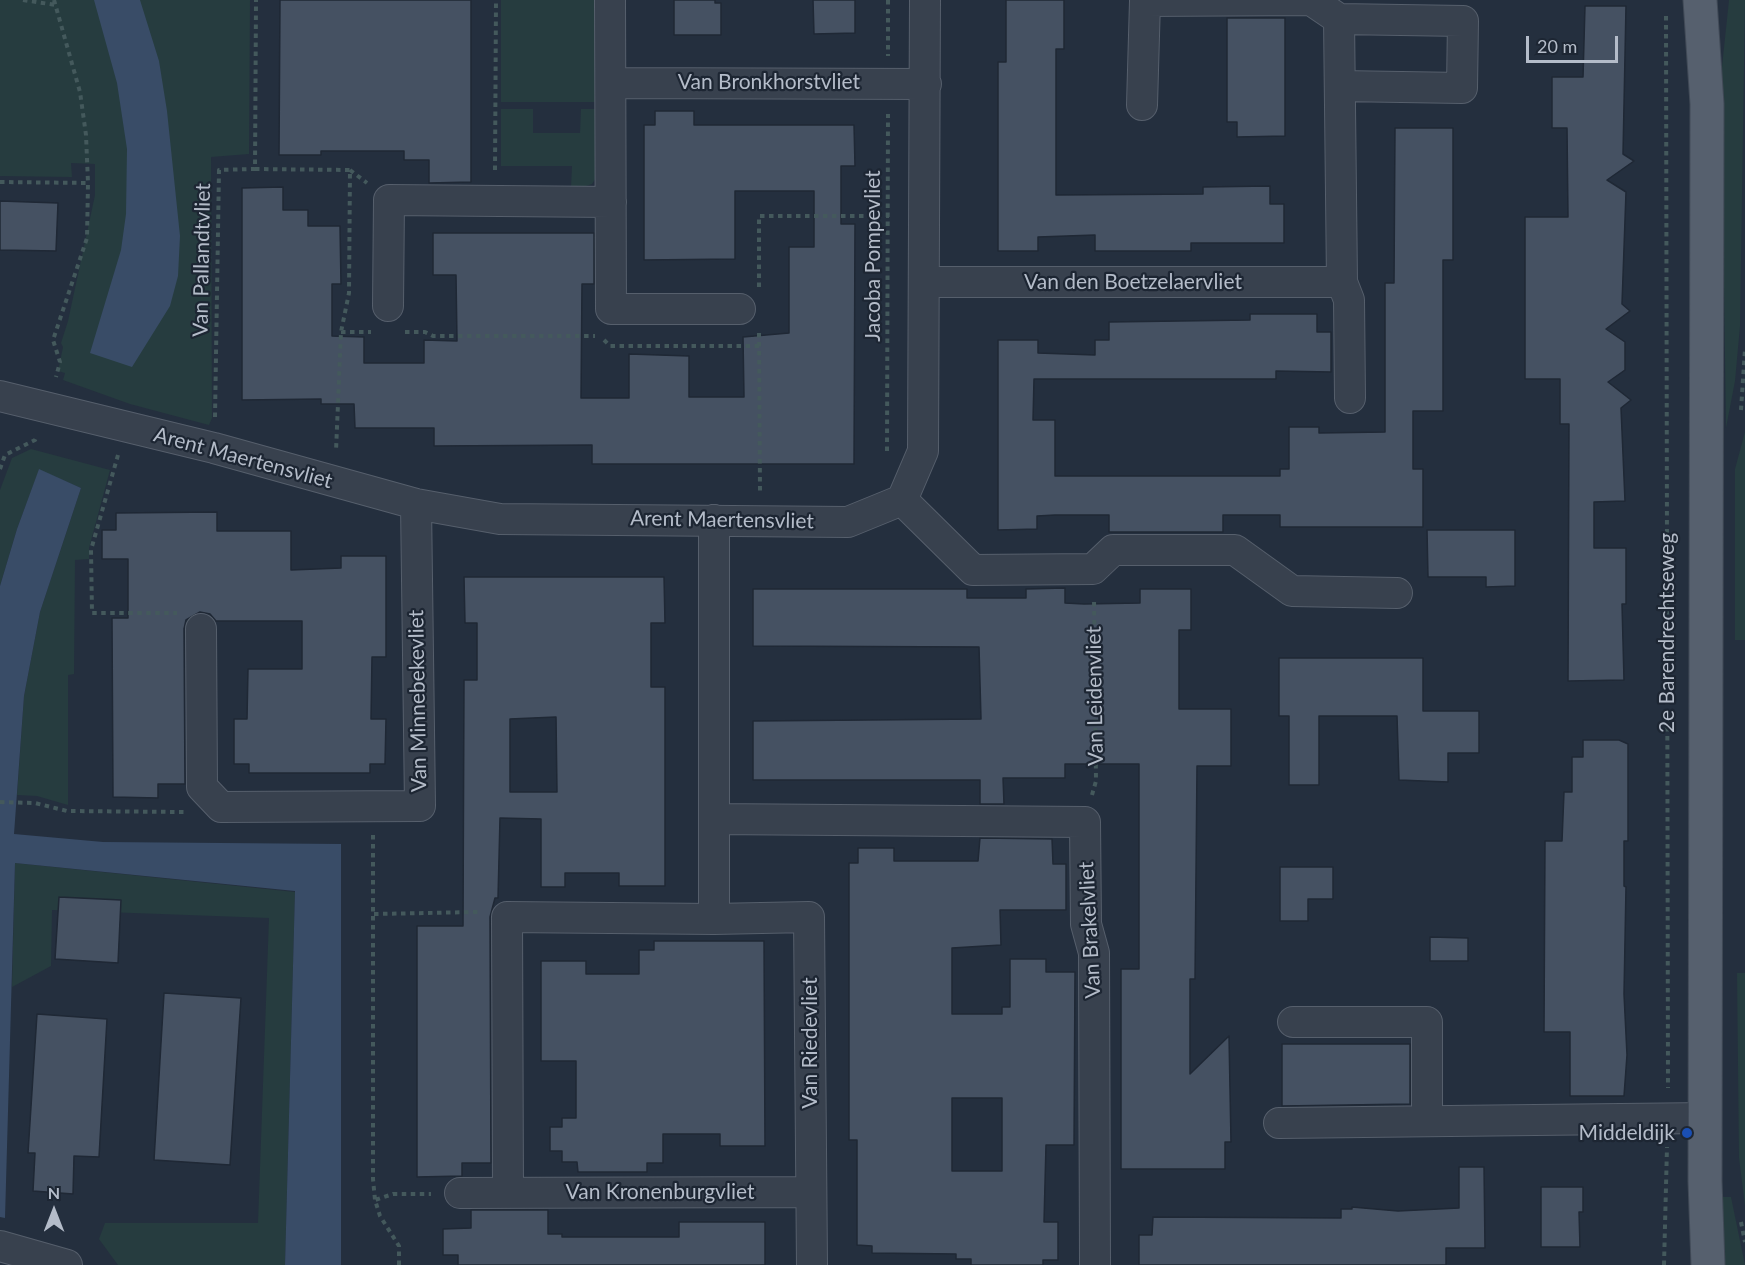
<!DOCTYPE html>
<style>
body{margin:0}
#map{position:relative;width:1745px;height:1265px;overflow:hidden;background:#242f3e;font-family:Lato,sans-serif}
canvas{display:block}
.north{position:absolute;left:24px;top:1181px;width:60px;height:60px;-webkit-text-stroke:4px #1d2633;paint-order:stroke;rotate:0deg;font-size:16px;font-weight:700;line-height:24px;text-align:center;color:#b4bcc9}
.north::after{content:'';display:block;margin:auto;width:21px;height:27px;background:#b4bcc9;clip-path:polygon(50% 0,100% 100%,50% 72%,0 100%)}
.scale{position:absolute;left:1526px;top:36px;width:92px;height:27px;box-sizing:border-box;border:3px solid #b4bcc9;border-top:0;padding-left:8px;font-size:18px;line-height:21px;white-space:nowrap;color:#b4bcc9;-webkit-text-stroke:4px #1d2633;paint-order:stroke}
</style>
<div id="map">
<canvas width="1745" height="1265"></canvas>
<div class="north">N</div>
<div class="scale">20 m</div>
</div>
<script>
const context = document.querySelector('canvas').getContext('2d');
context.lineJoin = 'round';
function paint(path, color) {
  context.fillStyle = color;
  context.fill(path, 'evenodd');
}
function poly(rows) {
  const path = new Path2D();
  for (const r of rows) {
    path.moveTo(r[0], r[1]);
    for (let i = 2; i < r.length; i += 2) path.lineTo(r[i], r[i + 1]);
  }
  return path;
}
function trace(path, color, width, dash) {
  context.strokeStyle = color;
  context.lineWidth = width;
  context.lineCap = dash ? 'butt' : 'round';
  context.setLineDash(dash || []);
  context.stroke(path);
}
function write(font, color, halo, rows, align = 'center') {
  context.font = font + ' Lato,sans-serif';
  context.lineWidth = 4.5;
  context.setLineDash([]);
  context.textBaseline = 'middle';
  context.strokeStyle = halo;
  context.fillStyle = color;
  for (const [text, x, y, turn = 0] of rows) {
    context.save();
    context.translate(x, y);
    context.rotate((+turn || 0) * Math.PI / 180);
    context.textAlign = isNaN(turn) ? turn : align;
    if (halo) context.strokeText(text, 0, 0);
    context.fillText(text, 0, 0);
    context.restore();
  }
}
paint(poly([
 [0,0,250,0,249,154,211,157,212,418,209,425,130,404,63,380,65,373,58,371,63,347,61,343,68,321,95,195,95,164,71,163,72,177,0,176],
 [501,0,599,0,600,102,501,102],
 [1729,0,1745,0,1740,326,1735,381,1726,428,1721,76],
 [501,109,533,109,533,133,580,133,581,109,598,109,597,176,592,184,583,187,571,187,572,166,501,166],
 [1745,432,1745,640,1735,640,1735,469],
 [31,449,110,470,89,548,89,559,75,560,74,674,68,675,68,805,37,796,17,795,24,696,40,612,81,488,39,470,17,529,0,586,0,490,12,458],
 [15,863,295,892,285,1265,118,1265,99,1239,105,1223,258,1223,269,918,52,910,51,966,12,987],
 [1737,973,1745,973,1745,1206,1739,1158],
 [1721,1197,1731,1197,1745,1265,1721,1265]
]), '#263c3f');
paint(poly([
 [94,0,140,0,159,61,167,111,180,236,178,276,170,306,132,367,90,353,121,250,126,214,127,149,117,83],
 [39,469,81,488,40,612,24,696,14,834,103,842,341,844,341,1265,285,1265,295,891,15,863,5,1218,0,1217,0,586,17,529]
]), '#394c67');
const building = poly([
 [280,0,471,0,471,182,429,183,429,160,404,160,404,151,321,151,321,155,279,155,280,0],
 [674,0,715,0,715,3,721,3,721,35,674,35,674,0],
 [813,0,855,0,855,33,814,34,813,0],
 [1006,0,1064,0,1064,49,1056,49,1056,195,1203,194,1203,187,1270,186,1270,204,1284,204,1284,243,1191,243,1191,251,1095,251,1095,235,1038,237,1038,251,998,251,998,62,1006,62,1006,0],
 [1585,6,1626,6,1623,154,1634,161,1607,180,1626,192,1622,304,1630,311,1606,329,1625,342,1625,370,1608,382,1631,400,1621,408,1625,501,1594,502,1594,548,1626,548,1626,604,1622,604,1624,680,1568,681,1569,424,1560,424,1560,379,1525,379,1525,217,1568,217,1567,128,1552,128,1552,77,1583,77,1585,6],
 [1227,18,1285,18,1285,136,1237,137,1237,122,1227,122,1227,18],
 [655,111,694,111,694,125,854,125,855,166,841,166,841,224,855,224,854,464,592,464,592,445,434,446,434,428,355,428,354,404,321,404,321,399,242,400,242,188,283,187,283,210,308,210,308,226,340,226,341,284,332,284,332,336,364,337,364,363,424,363,424,340,457,341,456,275,433,275,433,233,594,233,594,284,582,284,581,398,629,398,629,354,689,356,689,397,744,397,743,337,789,333,789,247,814,247,814,191,735,191,735,259,644,260,644,125,655,125,655,111],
 [1395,128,1453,128,1453,260,1443,260,1443,411,1413,411,1413,469,1423,469,1423,527,1280,527,1280,515,1223,515,1223,532,1109,532,1109,515,1055,515,1037,516,1037,529,998,530,998,340,1038,340,1038,353,1095,355,1095,340,1109,340,1109,322,1250,320,1250,314,1317,314,1317,332,1331,332,1331,372,1276,371,1276,379,1034,379,1033,420,1055,420,1055,476,1280,476,1280,469,1289,469,1289,427,1319,427,1319,433,1385,432,1385,283,1394,283,1395,128],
 [0,201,58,203,56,251,0,250,0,201],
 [217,512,217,531,291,531,291,570,341,568,341,556,386,556,386,657,372,657,371,719,386,719,385,764,370,764,370,773,249,773,249,764,234,764,234,719,247,719,248,669,302,669,302,621,216,621,210,614,200,612,186,620,184,629,185,784,158,784,158,798,113,797,112,618,128,618,128,559,102,559,102,530,116,530,116,513,217,512],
 [1427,530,1515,530,1515,586,1486,587,1486,577,1428,577,1427,530],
 [464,577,664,577,665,623,651,623,651,687,665,687,665,886,619,886,619,873,565,873,565,887,541,887,541,819,500,818,498,898,495,898,490,917,491,1163,462,1163,462,1176,417,1177,417,926,463,926,464,680,477,680,477,623,465,623,464,577],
 [556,717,557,792,510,792,510,719,556,717],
 [1065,588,1065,603,1084,604,1140,603,1140,589,1191,589,1191,630,1179,630,1179,709,1231,709,1231,766,1197,766,1195,979,1190,979,1190,1074,1229,1036,1231,1142,1225,1142,1225,1169,1121,1169,1121,969,1139,969,1139,764,1065,764,1065,778,1003,778,1004,804,980,804,980,780,753,780,753,721,981,719,979,647,753,646,753,589,967,589,967,598,1026,598,1026,589,1065,588],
 [1279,658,1423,658,1423,711,1479,711,1479,753,1448,753,1448,782,1399,780,1397,716,1319,716,1319,785,1289,785,1289,716,1279,716,1279,658],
 [1583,740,1619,740,1628,744,1628,841,1624,841,1624,886,1626,887,1624,994,1627,1055,1624,1096,1570,1096,1570,1032,1544,1032,1545,841,1562,841,1564,792,1572,792,1572,757,1583,757,1583,740],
 [980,838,1052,839,1053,864,1066,864,1066,910,1000,910,1001,945,952,948,952,1014,1002,1014,1002,1007,1010,1007,1010,959,1046,959,1046,972,1075,972,1074,1145,1046,1145,1044,1222,1058,1222,1058,1260,1043,1260,1043,1265,971,1265,971,1259,956,1259,956,1254,872,1253,872,1246,857,1245,857,1140,849,1140,849,863,858,863,858,848,894,848,894,861,978,861,980,838],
 [952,1098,1002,1098,1002,1171,952,1171,952,1098],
 [1280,867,1333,867,1333,899,1308,899,1308,921,1280,921,1280,867],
 [59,897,121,900,118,963,55,959,59,897],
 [1430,937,1468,938,1468,961,1430,961,1430,937],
 [654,941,764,941,765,1146,720,1146,720,1134,663,1134,663,1163,647,1163,647,1172,578,1172,577,1162,562,1162,562,1151,550,1151,550,1127,562,1127,562,1118,576,1118,576,1061,541,1061,541,961,586,961,586,974,639,974,639,950,654,950,654,941],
 [164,993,241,998,230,1165,154,1160,164,993],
 [37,1014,107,1019,99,1157,74,1156,73,1194,33,1191,35,1153,28,1153,37,1014],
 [1282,1044,1410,1044,1410,1104,1282,1106,1282,1044],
 [1459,1167,1484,1167,1485,1248,1446,1248,1446,1265,1139,1265,1139,1235,1152,1235,1153,1217,1341,1218,1341,1209,1352,1209,1352,1207,1398,1211,1459,1208,1459,1167],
 [1541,1187,1583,1187,1583,1212,1579,1212,1580,1247,1541,1247,1541,1187],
 [471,1210,548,1210,548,1234,562,1234,562,1237,679,1237,679,1222,765,1222,765,1265,458,1265,458,1255,443,1255,443,1229,471,1228,471,1210]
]);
paint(building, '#455162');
trace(building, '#1f2835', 1.5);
const minor = poly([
 [610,0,611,309,740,309],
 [1339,19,1463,21,1462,88,1341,86],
 [611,83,926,84],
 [1142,105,1145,1,1311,0,1339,19,1342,282,1349,300,1350,398],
 [925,282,1342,282],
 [388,306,389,200,611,202],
 [0,396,214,448,416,504,500,519,848,522,902,500,923,451,925,0],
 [902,500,973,570,1093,569,1113,550,1235,550,1292,591,1397,593],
 [714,520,714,919,809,917,812,1265],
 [201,629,202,787,221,807,420,806,416,504],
 [714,819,1085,822,1086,924,1094,953,1095,1265],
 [1293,1022,1427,1022,1427,1121],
 [1279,1123,1706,1118],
 [508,1192,507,917,714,919],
 [460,1193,811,1192],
 [0,1246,67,1265]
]);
const major = poly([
 [1700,0,1707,104,1705,1181,1708,1265]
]);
trace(minor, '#565f6c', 32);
trace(major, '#414a57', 35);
trace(poly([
 [23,0,56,5],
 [54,0,80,92,86,135,88,183,87,238,53,340,60,362,56,377],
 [888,0,888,56],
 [1666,16,1668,1088],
 [255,169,350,170,349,293,341,332,336,451],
 [350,170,367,183],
 [495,170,496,0],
 [0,182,88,183],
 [759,287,759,216,889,216],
 [341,332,371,332],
 [405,332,425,332,433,336,595,336],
 [759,333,760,491],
 [604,340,610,346,759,346],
 [1741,410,1745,349],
 [215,417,219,170,255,169,256,0],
 [887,451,888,114],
 [118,455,91,550,92,613,177,613],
 [0,469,5,455,35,440,37,436],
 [1092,795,1096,781,1094,599],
 [0,802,35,803,67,811,184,812],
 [373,835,373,1179,375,1200],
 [374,914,478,912],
 [1741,1222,1745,1242],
 [399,1265,399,1246,380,1216,375,1200,393,1194,431,1194],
 [1664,1265,1667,1147]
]), '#44595c', 4, [4.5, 4.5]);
trace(minor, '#38414e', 30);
trace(major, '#56606e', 33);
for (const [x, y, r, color] of [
 [1687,1133,6,"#1a4fb4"]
]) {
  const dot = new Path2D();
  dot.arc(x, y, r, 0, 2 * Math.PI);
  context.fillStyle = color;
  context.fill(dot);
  trace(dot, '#1d2633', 2);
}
write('21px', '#b4bcc9', '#1d2633', [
 ["Van Bronkhorstvliet",769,82],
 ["Jacoba Pompevliet",873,256,-90],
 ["Van Pallandtvliet",202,260,-89],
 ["Van den Boetzelaervliet",1133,282],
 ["Arent Maertensvliet",243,458,15],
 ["Arent Maertensvliet",722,520,1],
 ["2e Barendrechtseweg",1667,633,-90],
 ["Van Leidenvliet",1095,696,-91],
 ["Van Minnebekevliet",418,701,-91],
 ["Van Brakelvliet",1090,930,-93],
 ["Van Riedevliet",810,1043,-90],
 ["Van Kronenburgvliet",660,1192]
]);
write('21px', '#b4bcc9', '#1d2633', [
 ["Middeldijk",1675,1133]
], 'right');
</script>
